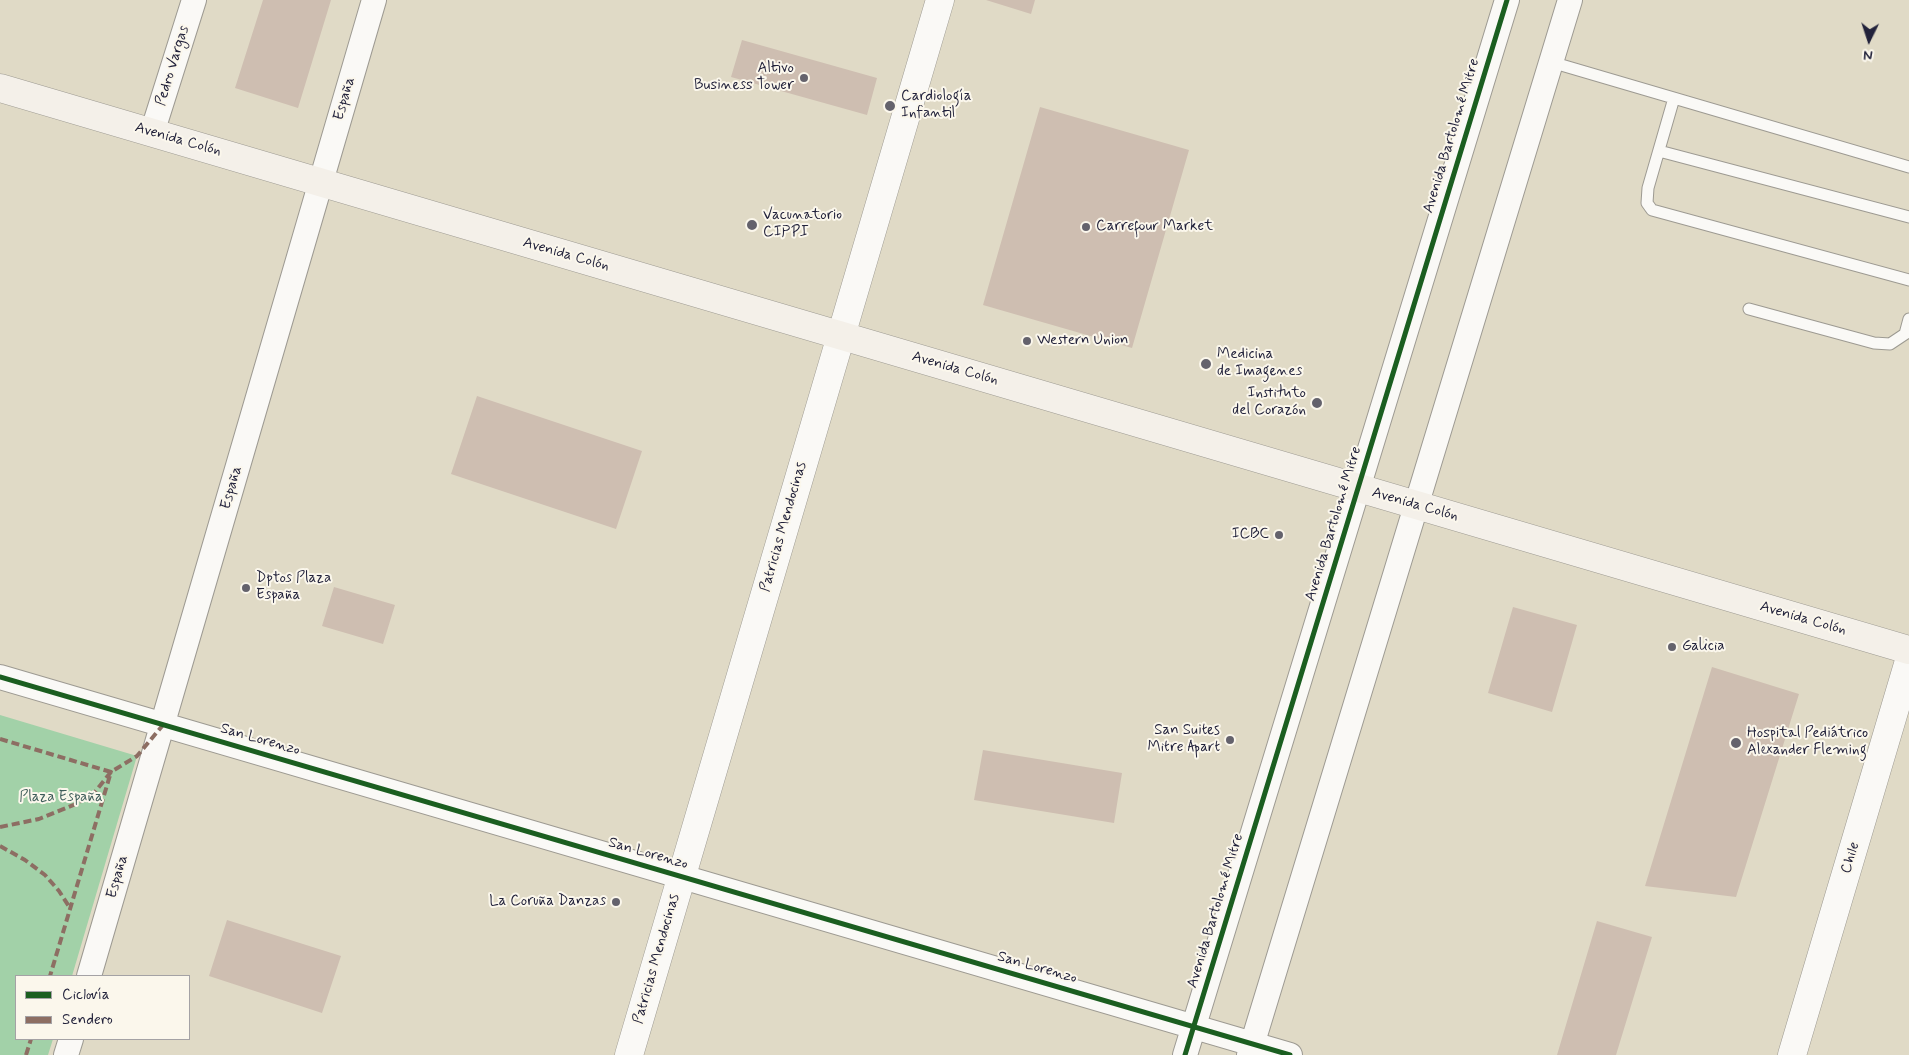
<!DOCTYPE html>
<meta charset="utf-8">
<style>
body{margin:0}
#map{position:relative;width:1909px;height:1055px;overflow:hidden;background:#e0dac6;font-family:Mynerve,sans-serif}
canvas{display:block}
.legend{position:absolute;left:15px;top:975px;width:175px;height:65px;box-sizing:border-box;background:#fbf7ec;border:1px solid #a4a2a5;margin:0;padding:6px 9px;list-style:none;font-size:15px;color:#22223b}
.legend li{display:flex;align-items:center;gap:10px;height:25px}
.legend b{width:25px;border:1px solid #a4a2a5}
.north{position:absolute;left:1844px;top:15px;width:50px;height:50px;-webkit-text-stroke:4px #fbf7ec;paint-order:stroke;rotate:184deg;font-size:14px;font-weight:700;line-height:20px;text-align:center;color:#22223b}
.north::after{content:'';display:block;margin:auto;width:18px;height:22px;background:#22223b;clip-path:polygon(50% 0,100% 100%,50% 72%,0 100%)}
</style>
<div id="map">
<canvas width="1909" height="1055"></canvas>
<ul class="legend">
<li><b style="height:6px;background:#1b5e20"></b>Ciclovía</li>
<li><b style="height:6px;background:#8d6e63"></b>Sendero</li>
</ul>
<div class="north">N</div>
</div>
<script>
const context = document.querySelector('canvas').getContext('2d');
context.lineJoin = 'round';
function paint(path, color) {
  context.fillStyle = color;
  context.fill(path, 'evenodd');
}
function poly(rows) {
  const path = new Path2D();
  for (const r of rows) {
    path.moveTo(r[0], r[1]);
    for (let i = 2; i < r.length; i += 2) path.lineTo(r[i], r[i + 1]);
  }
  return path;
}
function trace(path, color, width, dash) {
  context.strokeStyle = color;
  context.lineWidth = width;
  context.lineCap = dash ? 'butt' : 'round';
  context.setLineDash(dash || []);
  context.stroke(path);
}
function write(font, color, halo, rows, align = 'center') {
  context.font = font + ' Mynerve,sans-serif';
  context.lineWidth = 4;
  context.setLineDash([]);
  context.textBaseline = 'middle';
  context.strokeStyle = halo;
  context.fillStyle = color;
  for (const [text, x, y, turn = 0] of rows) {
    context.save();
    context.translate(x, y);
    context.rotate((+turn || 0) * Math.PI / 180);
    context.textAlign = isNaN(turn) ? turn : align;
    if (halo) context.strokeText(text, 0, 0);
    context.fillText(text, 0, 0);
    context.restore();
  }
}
paint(poly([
 [0,715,137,756,72,976,16,976,16,1039,53,1039,48,1055,0,1055]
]), '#a2d1a8');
paint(poly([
 [263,0,331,0,298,108,235,88],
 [986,0,1035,0,1031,14],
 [742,40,877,78,867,115,731,77],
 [1040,107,1189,150,1132,348,983,305],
 [477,396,642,451,616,529,451,474],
 [334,587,395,605,383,644,322,626],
 [1513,607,1577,625,1552,712,1488,693],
 [1712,667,1799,694,1736,897,1645,886],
 [983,750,1122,773,1114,823,974,800],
 [227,920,341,956,322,1013,209,976],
 [1597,921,1652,937,1616,1055,1557,1055]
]), '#cebeb1');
const service = poly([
 [1551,62,1909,167],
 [1674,98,1648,188,1647,203,1652,210,1909,280],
 [1659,151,1909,217],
 [1749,309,1874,343,1890,344,1905,334,1909,319]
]);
const minor = poly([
 [152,133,194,0],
 [0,677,1290,1055],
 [89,976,374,0],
 [66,1055,71,1039],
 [1185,1055,1507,0],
 [1249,1055,1570,0]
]);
const tertiary = poly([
 [629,1055,940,0],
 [1792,1055,1909,661]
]);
const secondary = poly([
 [0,88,1909,650]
]);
trace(service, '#9d9a92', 13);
trace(minor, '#9d9a92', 26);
trace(tertiary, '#9d9a92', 29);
trace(secondary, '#9d9a92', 29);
trace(service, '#faf9f6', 11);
trace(minor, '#faf9f6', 24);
trace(tertiary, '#faf9f6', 28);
trace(secondary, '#f4f0e9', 28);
trace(poly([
 [0,739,111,772,50,976],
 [0,827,39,819,76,804,94,793,111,772,137,756,163,725],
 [0,846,25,860,45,875,59,891,70,908],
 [26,1055,31,1039]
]), '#8d6e63', 4, [8, 4]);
trace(poly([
 [0,677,1290,1055],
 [1185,1055,1507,0]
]), '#1b5e20', 5);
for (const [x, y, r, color] of [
 [804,78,5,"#64626c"],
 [890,106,6,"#64626c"],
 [752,225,6,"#64626c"],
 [1086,227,5,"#64626c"],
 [1027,341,5,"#64626c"],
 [1206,364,6,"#64626c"],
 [1317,403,6,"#64626c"],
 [1279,535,5,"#64626c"],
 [246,588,5,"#64626c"],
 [1672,647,5,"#64626c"],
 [1230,740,5,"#64626c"],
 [1736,743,6,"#64626c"],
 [616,902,5,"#64626c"]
]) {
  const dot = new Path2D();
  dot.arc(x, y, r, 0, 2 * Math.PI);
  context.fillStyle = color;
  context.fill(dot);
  trace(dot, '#fbf7ec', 2);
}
write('15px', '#22223b', '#fbf7ec', [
 ["Pedro Vargas",173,66,-73],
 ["España",345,99,-74],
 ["Avenida Bartolomé Mitre",1452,136,-73],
 ["Avenida Colón",178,140,16],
 ["Avenida Colón",566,255,16],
 ["Avenida Colón",955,369,16],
 ["España",232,488,-74],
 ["Avenida Colón",1415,505,16],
 ["Avenida Bartolomé Mitre",1334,524,-73],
 ["Patricias Mendocinas",784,527,-74],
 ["Avenida Colón",1803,619,16],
 ["San Lorenzo",260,740,16],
 ["San Lorenzo",648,854,16],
 ["Chile",1851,858,-73],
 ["España",118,877,-74],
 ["Avenida Bartolomé Mitre",1216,911,-73],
 ["Patricias Mendocinas",657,959,-74],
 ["San Lorenzo",1037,968,16]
]);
write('15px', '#22223b', '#fbf7ec', [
 ["Altivo",794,69,"right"],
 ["Business Tower",794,86,"right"],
 ["Cardiología",901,97],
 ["Infantil",901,114],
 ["Vacunatorio",763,216],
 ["CIPPI",763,233],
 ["Carrefour Market",1096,227],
 ["Western Union",1037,341],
 ["Medicina",1217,355],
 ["de Imagenes",1217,372],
 ["Instituto",1306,394,"right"],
 ["del Corazón",1306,411,"right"],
 ["ICBC",1269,535,"right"],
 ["Dptos Plaza",256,579],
 ["España",256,596],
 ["Galicia",1682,647],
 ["San Suites",1220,731,"right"],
 ["Mitre Apart",1220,748,"right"],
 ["Hospital Pediátrico",1747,734],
 ["Alexander Fleming",1747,751],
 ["La Coruña Danzas",606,902,"right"]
], 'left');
write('15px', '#3d5c59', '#fbf7ec', [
 ["Plaza España",61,798]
]);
</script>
